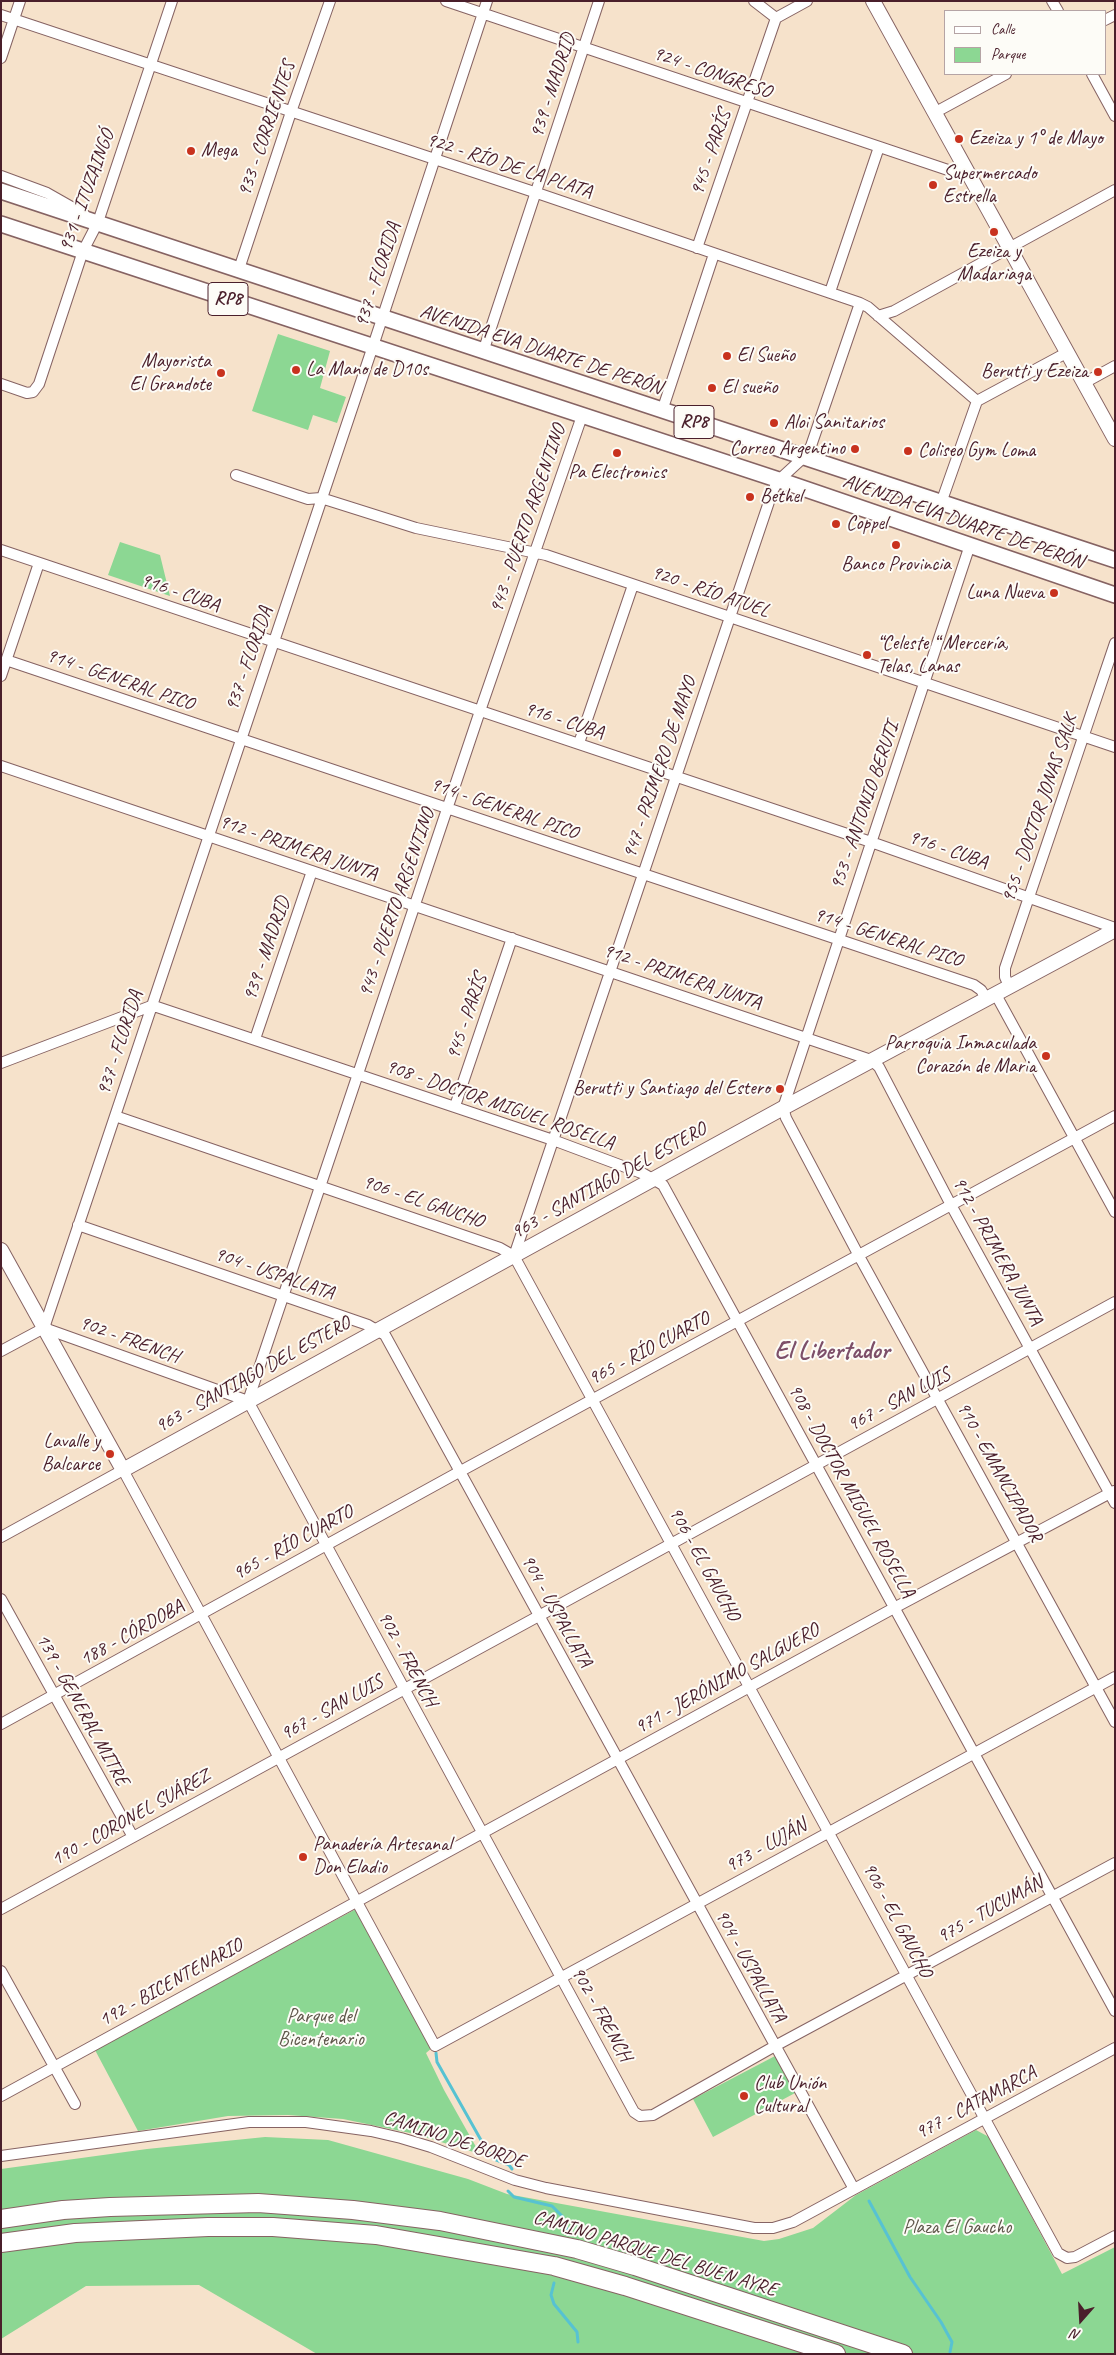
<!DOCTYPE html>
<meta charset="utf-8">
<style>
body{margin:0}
#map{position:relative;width:1116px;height:2355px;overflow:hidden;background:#f6e2cb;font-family:Caveat,sans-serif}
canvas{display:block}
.frame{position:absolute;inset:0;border:2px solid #4a1f2b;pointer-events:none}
.legend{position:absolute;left:944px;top:10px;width:162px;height:65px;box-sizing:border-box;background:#fdfcf7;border:1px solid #b5a4a5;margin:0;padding:6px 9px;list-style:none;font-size:15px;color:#4a1f2b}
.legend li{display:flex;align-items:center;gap:10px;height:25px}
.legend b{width:25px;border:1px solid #b5a4a5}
.north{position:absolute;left:1056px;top:2295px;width:50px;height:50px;-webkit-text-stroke:4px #fdfcf7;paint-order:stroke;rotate:199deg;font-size:14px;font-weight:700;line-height:20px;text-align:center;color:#4a1f2b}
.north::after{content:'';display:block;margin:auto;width:18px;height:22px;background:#4a1f2b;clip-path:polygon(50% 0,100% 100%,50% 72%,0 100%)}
</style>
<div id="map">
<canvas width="1116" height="2355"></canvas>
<div class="frame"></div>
<ul class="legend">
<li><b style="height:6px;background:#fff"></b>Calle</li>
<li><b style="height:14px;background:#8cd793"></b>Parque</li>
</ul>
<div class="north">N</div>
</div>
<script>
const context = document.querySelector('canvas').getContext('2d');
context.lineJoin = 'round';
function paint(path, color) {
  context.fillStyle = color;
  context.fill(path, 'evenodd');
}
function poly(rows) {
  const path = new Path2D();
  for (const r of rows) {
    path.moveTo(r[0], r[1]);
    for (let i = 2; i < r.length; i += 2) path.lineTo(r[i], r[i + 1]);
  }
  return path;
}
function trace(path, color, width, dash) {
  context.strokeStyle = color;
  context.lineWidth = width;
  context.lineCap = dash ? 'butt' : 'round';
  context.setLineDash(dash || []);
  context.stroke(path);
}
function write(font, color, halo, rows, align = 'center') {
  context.font = font + ' Caveat,sans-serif';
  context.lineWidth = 4;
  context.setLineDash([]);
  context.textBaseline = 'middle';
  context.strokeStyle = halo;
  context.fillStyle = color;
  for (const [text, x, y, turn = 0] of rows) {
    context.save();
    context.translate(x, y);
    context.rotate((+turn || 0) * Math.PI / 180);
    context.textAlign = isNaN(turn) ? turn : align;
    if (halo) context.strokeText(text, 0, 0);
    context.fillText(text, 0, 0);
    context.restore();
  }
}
paint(poly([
 [278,334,330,351,320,388,346,397,337,423,313,415,308,430,252,411],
 [120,542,160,555,170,596,108,575],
 [356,1909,432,2048,426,2053,444,2090,480,2154,415,2134,343,2119,288,2115,228,2116,138,2131,95,2050],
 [775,2056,795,2093,713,2137,693,2099],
 [976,2130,989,2137,1062,2274,1115,2247,1115,2354,317,2354,199,2285,86,2286,1,2339,1,2169,147,2149,265,2137,328,2140,468,2179,507,2194,764,2241,779,2239,813,2228,856,2195]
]), '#8cd793');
trace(poly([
 [436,2053,437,2062,486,2149,494,2159,509,2165,512,2169],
 [508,2191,514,2197,552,2206,563,2217,567,2230],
 [869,2201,910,2277,941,2322,952,2342,950,2352],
 [554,2283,551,2295,554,2304,577,2332,578,2342]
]), '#57c2d2', 3);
const street = poly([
 [446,1,948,170,967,173],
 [754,1,776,18],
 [1052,1,1058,11],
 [1,15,537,193,860,303,868,307,977,401],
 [1105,20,1115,15],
 [1,58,20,1],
 [1092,74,1115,116],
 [934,113,1006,74],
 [1,176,47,193,84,214],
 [697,248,776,18,807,1],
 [239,269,291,112,330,1],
 [830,292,879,147],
 [878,316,894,311,1115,190],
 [483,352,599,1],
 [1084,383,1115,366],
 [1,384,27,393,33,392,39,384,83,251,98,222,172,1],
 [662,411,714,254],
 [236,475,308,499,321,498,416,528,546,555,1115,747],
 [941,503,977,401,1068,352],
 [970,545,783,1108,786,1118,859,1256,1115,1722],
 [1,550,871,842,1115,928],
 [6,660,974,985,981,990,986,998],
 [1,676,39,563],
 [579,743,633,585],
 [1,766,871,1060,879,1067,951,1205,1115,1503],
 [1009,986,1005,977,1005,968,1115,643],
 [995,993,1115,1212],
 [255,1039,312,871],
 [1,1063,151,1006,157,1007,553,1140,644,1174,663,1185,1115,2011],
 [455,1106,512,938],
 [115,1116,500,1248,514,1256,1058,2253,1067,2258,1075,2257,1115,2236],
 [78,1225,368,1325,385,1335,854,2189],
 [514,1256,773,490,779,480,804,457,811,446,860,303],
 [44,1328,248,1401,634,2112,640,2116,653,2115,775,2046,1115,1863],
 [44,1328,376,337,487,1],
 [1,1351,44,1328],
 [248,1401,480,711,582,416],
 [1,1537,123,1470,435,2046,1115,1677],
 [1,1599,133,1837],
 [1,1724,459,1472,1115,1116],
 [1,1909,1115,1302],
 [1,1971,75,2104],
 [1,2096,894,1608,1114,1491],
 [1,2156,249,2122,306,2122,371,2131,401,2138,431,2147,515,2180,546,2188,754,2228,773,2228,793,2222,1115,2048]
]);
const secondary = poly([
 [873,1,1115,439],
 [1,1250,123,1470,783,1108,1115,930]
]);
const primary = poly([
 [1,191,1115,560],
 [1,224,779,480,1115,595]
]);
const highway = poly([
 [1,2219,63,2210,110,2207,258,2203,353,2210,440,2221,577,2249,635,2266,903,2354],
 [1,2243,75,2233,208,2227,273,2227,376,2235,554,2266,625,2286,836,2354]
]);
trace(street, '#866363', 12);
trace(secondary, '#866363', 16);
trace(primary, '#866363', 18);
trace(highway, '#866363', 20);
trace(street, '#fff', 10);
trace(secondary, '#fff', 14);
trace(primary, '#fff', 15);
trace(highway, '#fff', 18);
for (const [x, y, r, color] of [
 [959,139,5,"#c8321e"],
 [191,151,5,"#c8321e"],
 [933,185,5,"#c8321e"],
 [994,232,5,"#c8321e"],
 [727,356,5,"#c8321e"],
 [296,370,5,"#c8321e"],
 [1098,372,5,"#c8321e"],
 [221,373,5,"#c8321e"],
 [712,388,5,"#c8321e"],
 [774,423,5,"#c8321e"],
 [855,449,5,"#c8321e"],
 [908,451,5,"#c8321e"],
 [617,453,5,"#c8321e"],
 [750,497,5,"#c8321e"],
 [836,524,5,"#c8321e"],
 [896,545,5,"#c8321e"],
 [1054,593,5,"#c8321e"],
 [867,655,5,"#c8321e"],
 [1046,1056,5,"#c8321e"],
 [780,1089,5,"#c8321e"],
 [110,1454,5,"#c8321e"],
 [303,1857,5,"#c8321e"],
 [744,2096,5,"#c8321e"]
]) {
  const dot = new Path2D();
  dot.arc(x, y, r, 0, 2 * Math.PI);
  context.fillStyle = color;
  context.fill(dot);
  trace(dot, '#fdfcf7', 2);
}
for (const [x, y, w] of [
 [228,299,40],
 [694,422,40]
]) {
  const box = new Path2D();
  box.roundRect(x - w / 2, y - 16.5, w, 33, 4);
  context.fillStyle = '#fdfcf7';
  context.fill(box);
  trace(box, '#4a1f2b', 1);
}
write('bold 19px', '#4a1f2b', null, [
 ["RP8",228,299],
 ["RP8",694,422]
]);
write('20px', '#4a1f2b', '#fdfcf7', [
 ["924 - CONGRESO",712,73,19],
 ["939 - MADRID",553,86,-72],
 ["933 - CORRIENTES",267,129,-71],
 ["945 - PARÍS",711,153,-71],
 ["922 - RÍO DE LA PLATA",509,166,18],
 ["931 - ITUZAINGÓ",87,191,-70],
 ["937 - FLORIDA",378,275,-72],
 ["AVENIDA EVA DUARTE DE PERÓN",541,350,18],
 ["943 - PUERTO ARGENTINO",528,519,-71],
 ["AVENIDA EVA DUARTE DE PERÓN",963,522,19],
 ["920 - RÍO ATUEL",710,592,19],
 ["916 - CUBA",180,593,19],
 ["937 - FLORIDA",249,659,-71],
 ["914 - GENERAL PICO",120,680,19],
 ["916 - CUBA",564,721,18],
 ["947 - PRIMERO DE MAYO",660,768,-71],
 ["953 - ANTONIO BERUTI",865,806,-71],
 ["914 - GENERAL PICO",504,809,19],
 ["955 - DOCTOR JONAS SALK",1040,809,-71],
 ["912 - PRIMERA JUNTA",298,848,19],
 ["916 - CUBA",948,850,19],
 ["943 - PUERTO ARGENTINO",397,903,-71],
 ["914 - GENERAL PICO",888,938,18],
 ["939 - MADRID",267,949,-71],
 ["912 - PRIMERA JUNTA",682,977,19],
 ["945 - PARÍS",467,1017,-71],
 ["937 - FLORIDA",120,1043,-72],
 ["908 - DOCTOR MIGUEL ROSELLA",500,1105,19],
 ["963 - SANTIAGO DEL ESTERO",609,1181,-29],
 ["906 - EL GAUCHO",423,1202,19],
 ["912 - PRIMERA JUNTA",997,1251,61],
 ["904 - USPALLATA",274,1274,19],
 ["902 - FRENCH",129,1340,20],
 ["965 - RÍO CUARTO",649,1349,-28],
 ["963 - SANTIAGO DEL ESTERO",253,1375,-29],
 ["967 - SAN LUIS",899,1400,-28],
 ["910 - EMANCIPADOR",999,1472,61],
 ["908 - DOCTOR MIGUEL ROSELLA",851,1491,61],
 ["965 - RÍO CUARTO",293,1543,-29],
 ["906 - EL GAUCHO",704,1564,61],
 ["904 - USPALLATA",556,1611,61],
 ["188 - CÓRDOBA",132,1633,-29],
 ["902 - FRENCH",407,1659,62],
 ["971 - JERÓNIMO SALGUERO",727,1679,-29],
 ["967 - SAN LUIS",332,1708,-29],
 ["139 - GENERAL MITRE",82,1710,61],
 ["190 - CORONEL SUÁREZ",131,1818,-29],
 ["973 - LUJÁN",766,1846,-29],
 ["975 - TUCUMÁN",990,1910,-29],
 ["906 - EL GAUCHO",897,1920,62],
 ["904 - USPALLATA",750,1966,61],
 ["192 - BICENTENARIO",171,1983,-29],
 ["902 - FRENCH",601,2014,61],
 ["977 - CATAMARCA",976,2103,-28],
 ["CAMINO DE BORDE",454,2140,18],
 ["CAMINO PARQUE DEL BUEN AYRE",655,2254,17]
]);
write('20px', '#4a1f2b', '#fdfcf7', [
 ["Ezeiza y 1° de Mayo",969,139],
 ["Mega",201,151],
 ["Supermercado",943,174],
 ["Estrella",943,197],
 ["Ezeiza y",994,252,"center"],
 ["Madariaga",994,275,"center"],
 ["El Sueño",737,356],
 ["Mayorista",211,362,"right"],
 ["El Grandote",211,385,"right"],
 ["La Mano de D10s",306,370],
 ["Berutti y Ezeiza",1088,372,"right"],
 ["El sueño",722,388],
 ["Aloi Sanitarios",784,423],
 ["Correo Argentino",845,449,"right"],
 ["Coliseo Gym Loma",918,451],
 ["Pa Electronics",617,473,"center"],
 ["Bethel",760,497],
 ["Coppel",846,524],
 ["Banco Provincia",896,565,"center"],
 ["Luna Nueva",1044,593,"right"],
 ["“Celeste “ Mercería,",877,644],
 ["Telas, Lanas",877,667],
 ["Parroquia Inmaculada",1036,1044,"right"],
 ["Corazón de Maria",1036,1067,"right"],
 ["Berutti y Santiago del Estero",770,1089,"right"],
 ["Lavalle y",100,1442,"right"],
 ["Balcarce",100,1465,"right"],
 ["Panadería Artesanal",313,1845],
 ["Don Eladio",313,1868],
 ["Club Unión",754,2084],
 ["Cultural",754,2107]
], 'left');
write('20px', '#5e564a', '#fdfcf7', [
 ["Parque del",321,2017],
 ["Bicentenario",321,2040],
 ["Plaza El Gaucho",957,2228]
]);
write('bold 25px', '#7d4f69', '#fdfcf7', [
 ["El Libertador",832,1351]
]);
</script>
